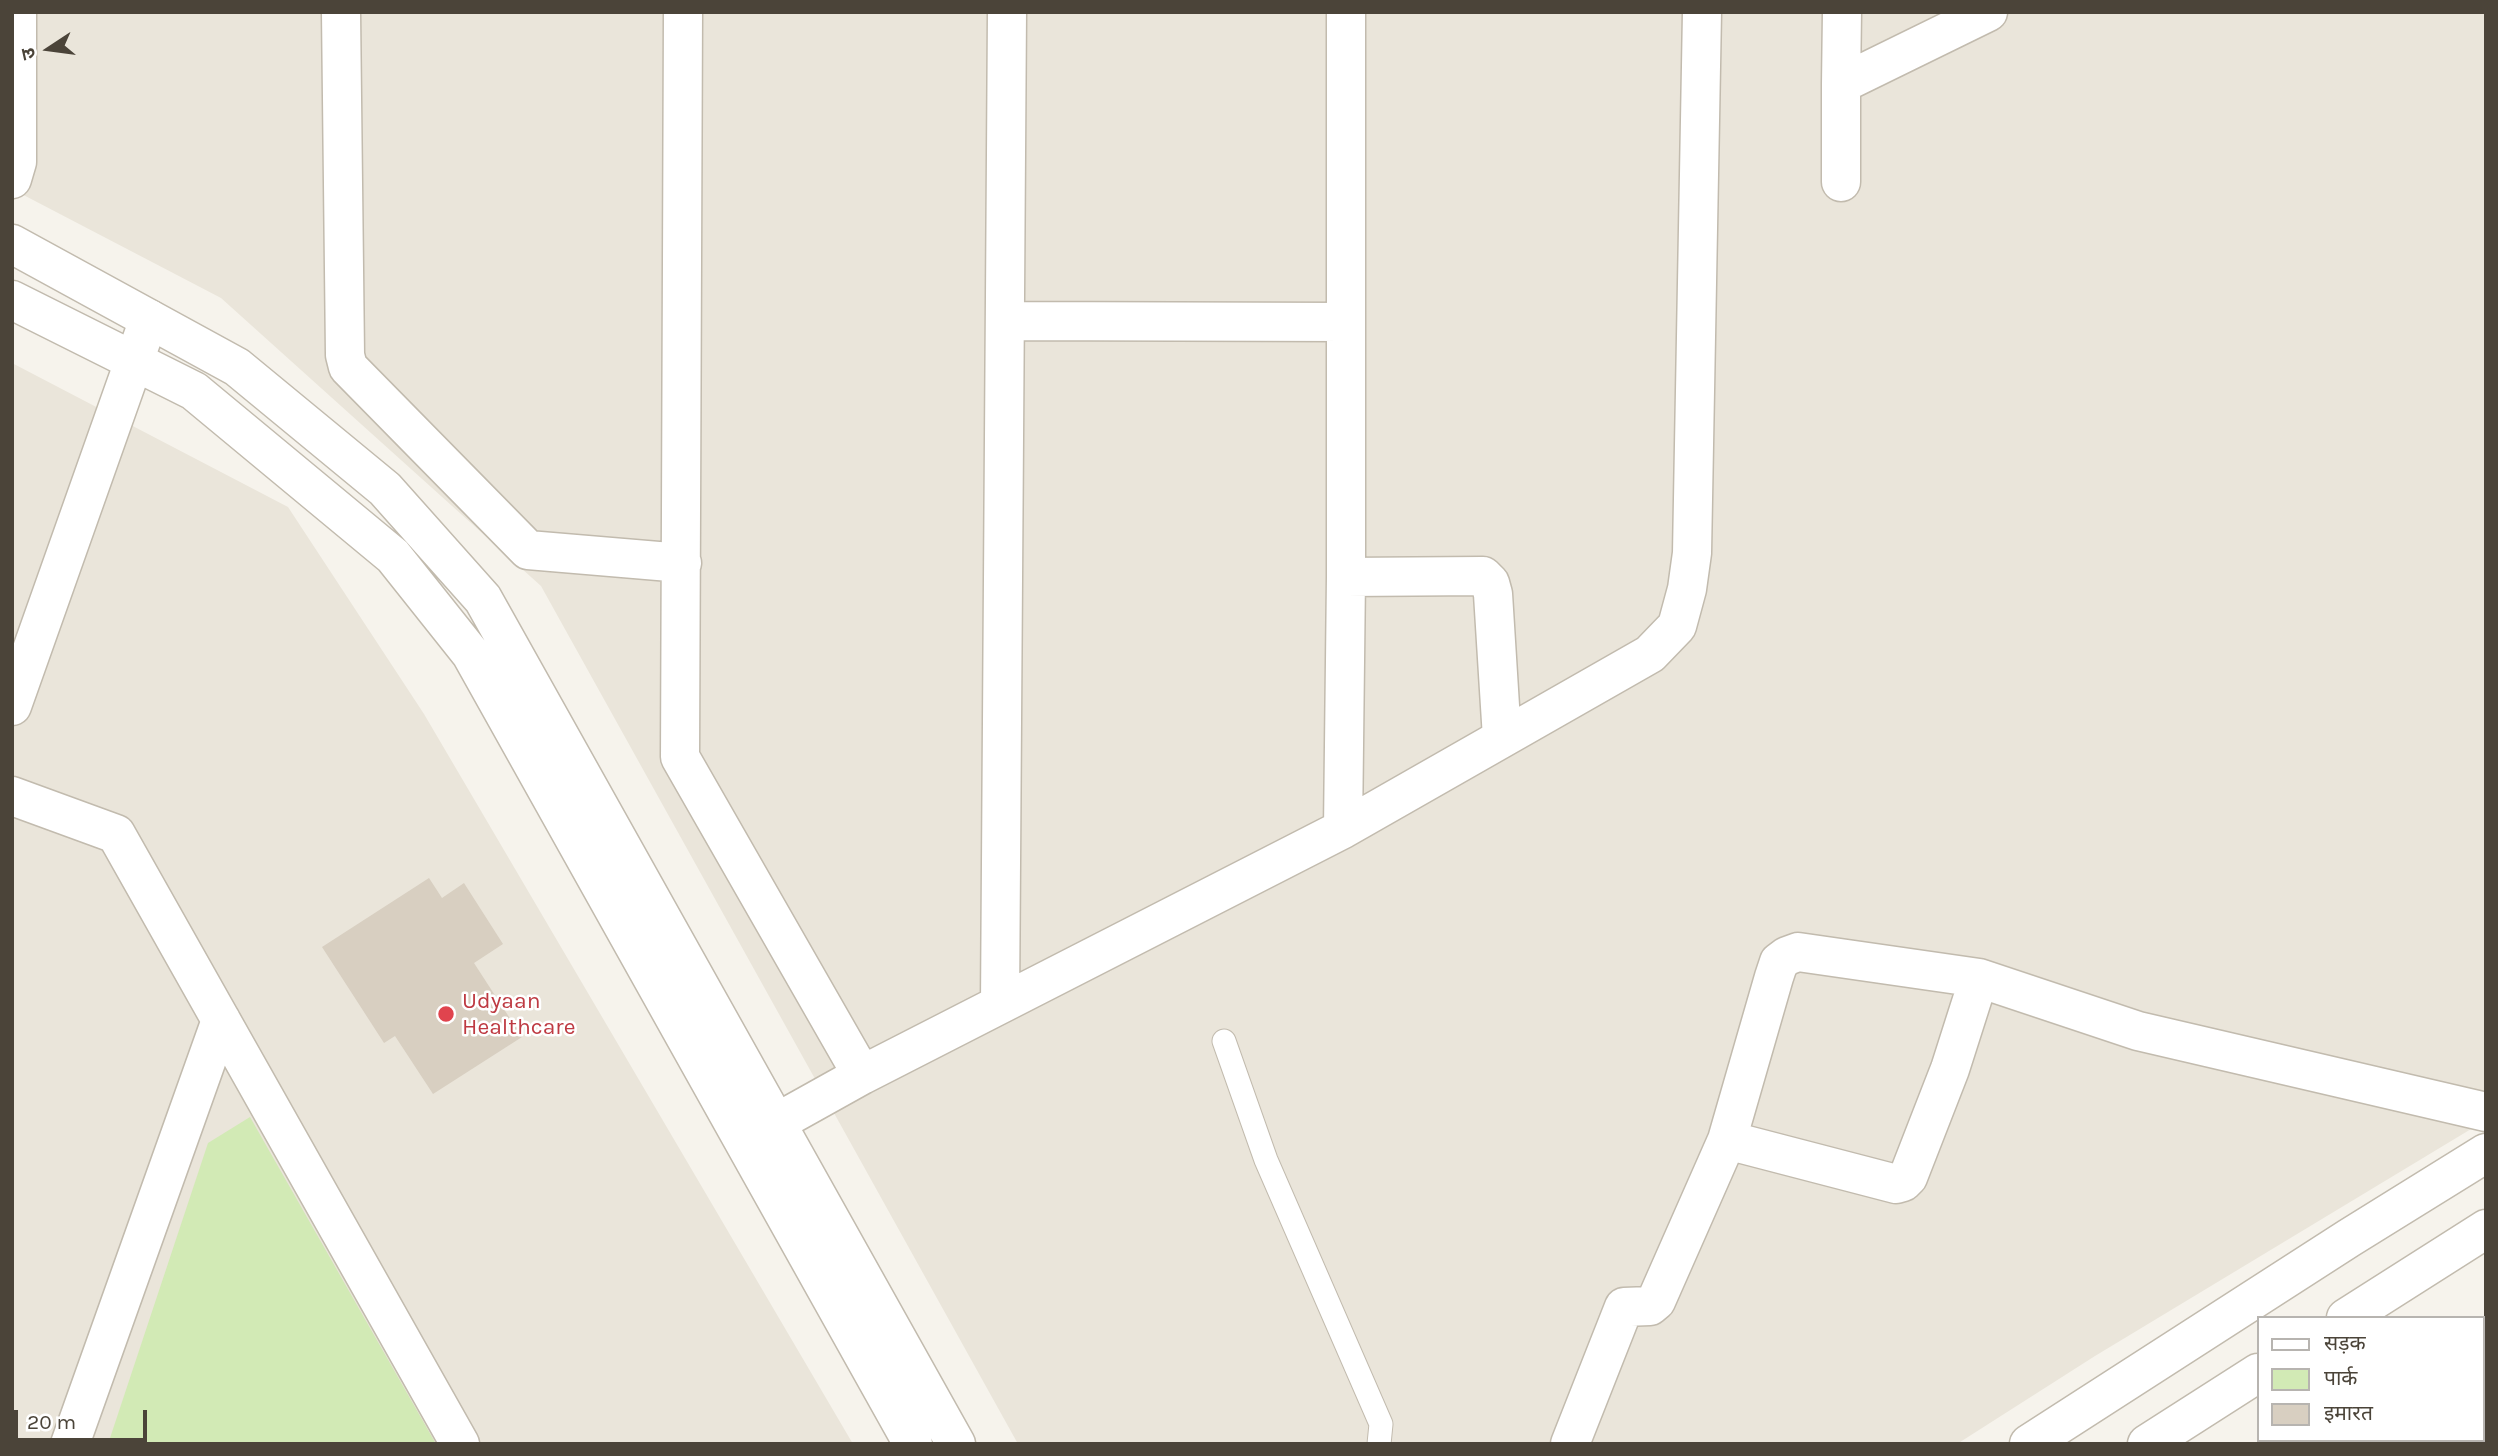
<!DOCTYPE html>
<meta charset="utf-8">
<style>
body{margin:0}
#map{position:relative;width:2498px;height:1456px;overflow:hidden;background:#f6f3ec;font-family:Karla,"Noto Sans Devanagari",sans-serif}
canvas{display:block}
.frame{position:absolute;inset:0;border:14px solid #4b4439;pointer-events:none}
.legend{position:absolute;left:2257px;top:1316px;width:228px;height:126px;box-sizing:border-box;background:#fff;border:2px solid #b7b4b0;margin:0;padding:9px 12px;list-style:none;font-size:21px;color:#4b4439}
.legend li{display:flex;align-items:center;gap:14px;height:35px}
.legend b{width:35px;border:2px solid #b7b4b0}
.north{position:absolute;left:14px;top:14px;width:70px;height:70px;-webkit-text-stroke:5px #fff;paint-order:stroke;rotate:257deg;font-size:19px;font-weight:700;line-height:28px;text-align:center;color:#4b4439}
.north::after{content:'';display:block;margin:auto;width:24px;height:32px;background:#4b4439;clip-path:polygon(50% 0,100% 100%,50% 72%,0 100%)}
.scale{position:absolute;left:14px;top:1410px;width:133px;height:32px;box-sizing:border-box;border:4px solid #4b4439;border-top:0;padding-left:9px;font-size:21px;line-height:24px;white-space:nowrap;color:#4b4439;-webkit-text-stroke:5px #fff;paint-order:stroke}
</style>
<div id="map">
<canvas width="2498" height="1456"></canvas>
<div class="frame"></div>
<ul class="legend">
<li><b style="height:9px;background:#fff"></b>सड़क</li>
<li><b style="height:19px;background:#d2eab5"></b>पार्क</li>
<li><b style="height:19px;background:#d8cfc1"></b>इमारत</li>
</ul>
<div class="north">उ</div>
<div class="scale">20 m</div>
</div>
<script>
const context = document.querySelector('canvas').getContext('2d');
context.lineJoin = 'round';
function paint(path, color) {
  context.fillStyle = color;
  context.fill(path, 'evenodd');
}
function poly(rows) {
  const path = new Path2D();
  for (const r of rows) {
    path.moveTo(r[0], r[1]);
    for (let i = 2; i < r.length; i += 2) path.lineTo(r[i], r[i + 1]);
  }
  return path;
}
function trace(path, color, width, dash) {
  context.strokeStyle = color;
  context.lineWidth = width;
  context.lineCap = dash ? 'butt' : 'round';
  context.setLineDash(dash || []);
  context.stroke(path);
}
function write(font, color, halo, rows, align = 'center') {
  context.font = font + ' Karla,sans-serif';
  context.lineWidth = 5;
  context.setLineDash([]);
  context.textBaseline = 'middle';
  context.strokeStyle = halo;
  context.fillStyle = color;
  for (const [text, x, y, turn = 0] of rows) {
    context.save();
    context.translate(x, y);
    context.rotate((+turn || 0) * Math.PI / 180);
    context.textAlign = isNaN(turn) ? turn : align;
    if (halo) context.strokeText(text, 0, 0);
    context.fillText(text, 0, 0);
    context.restore();
  }
}
paint(poly([
 [12,12,2486,12,2486,1120,2095,1356,1957,1444,1018,1444,541,586,221,298,12,189],
 [12,363,288,507,424,714,853,1444,12,1444]
]), '#eae5da');
paint(poly([
 [250,1117,436,1444,108,1444,208,1143]
]), '#d2eab5');
paint(poly([
 [429,878,442,898,464,883,503,944,474,963,522,1037,433,1094,395,1036,384,1043,322,947]
]), '#d8cfc1');
const service = poly([
 [1224,1041,1266,1160,1381,1424,1379,1444]
]);
const minor = poly([
 [341,12,345,355,348,367,528,550,682,563],
 [683,12,680,757,862,1075],
 [1842,12,1841,84,1988,12],
 [12,179,17,162,17,12],
 [1841,182,1841,84],
 [1006,321,1345,322],
 [1346,577,1483,576,1490,583,1493,594,1502,738],
 [12,706,149,319],
 [12,796,116,834,460,1444],
 [1343,829,1346,577,1346,12],
 [1000,1003,1007,12],
 [749,1138,862,1075,1343,829,1650,654,1677,626,1687,589,1692,553,1702,12],
 [1727,1140,1896,1184,1903,1182,1908,1177,1950,1069,1979,978],
 [70,1444,221,1020],
 [1570,1444,1624,1307,1650,1306,1656,1301,1727,1140,1774,977,1779,962,1787,956,1798,952,1979,978,2138,1031,2486,1112]
]);
const tertiary = poly([
 [12,244,237,367,385,489,483,599,956,1444],
 [12,300,194,391,393,556,471,654,913,1444],
 [2346,1318,2486,1229],
 [2029,1444,2349,1238,2486,1153],
 [2147,1444,2258,1373]
]);
trace(service, '#c2bbae', 25);
trace(minor, '#c2bbae', 41);
trace(tertiary, '#c2bbae', 41);
trace(service, '#fff', 23);
trace(minor, '#fff', 38);
trace(tertiary, '#fff', 38);
for (const [x, y, r, color] of [
 [446,1014,9,"#e0444e"]
]) {
  const dot = new Path2D();
  dot.arc(x, y, r, 0, 2 * Math.PI);
  context.fillStyle = color;
  context.fill(dot);
  trace(dot, '#fff', 2.5);
}
write('23px', '#be3a42', '#fff', [
 ["Udyaan",462,1001],
 ["Healthcare",462,1027]
], 'left');
</script>
